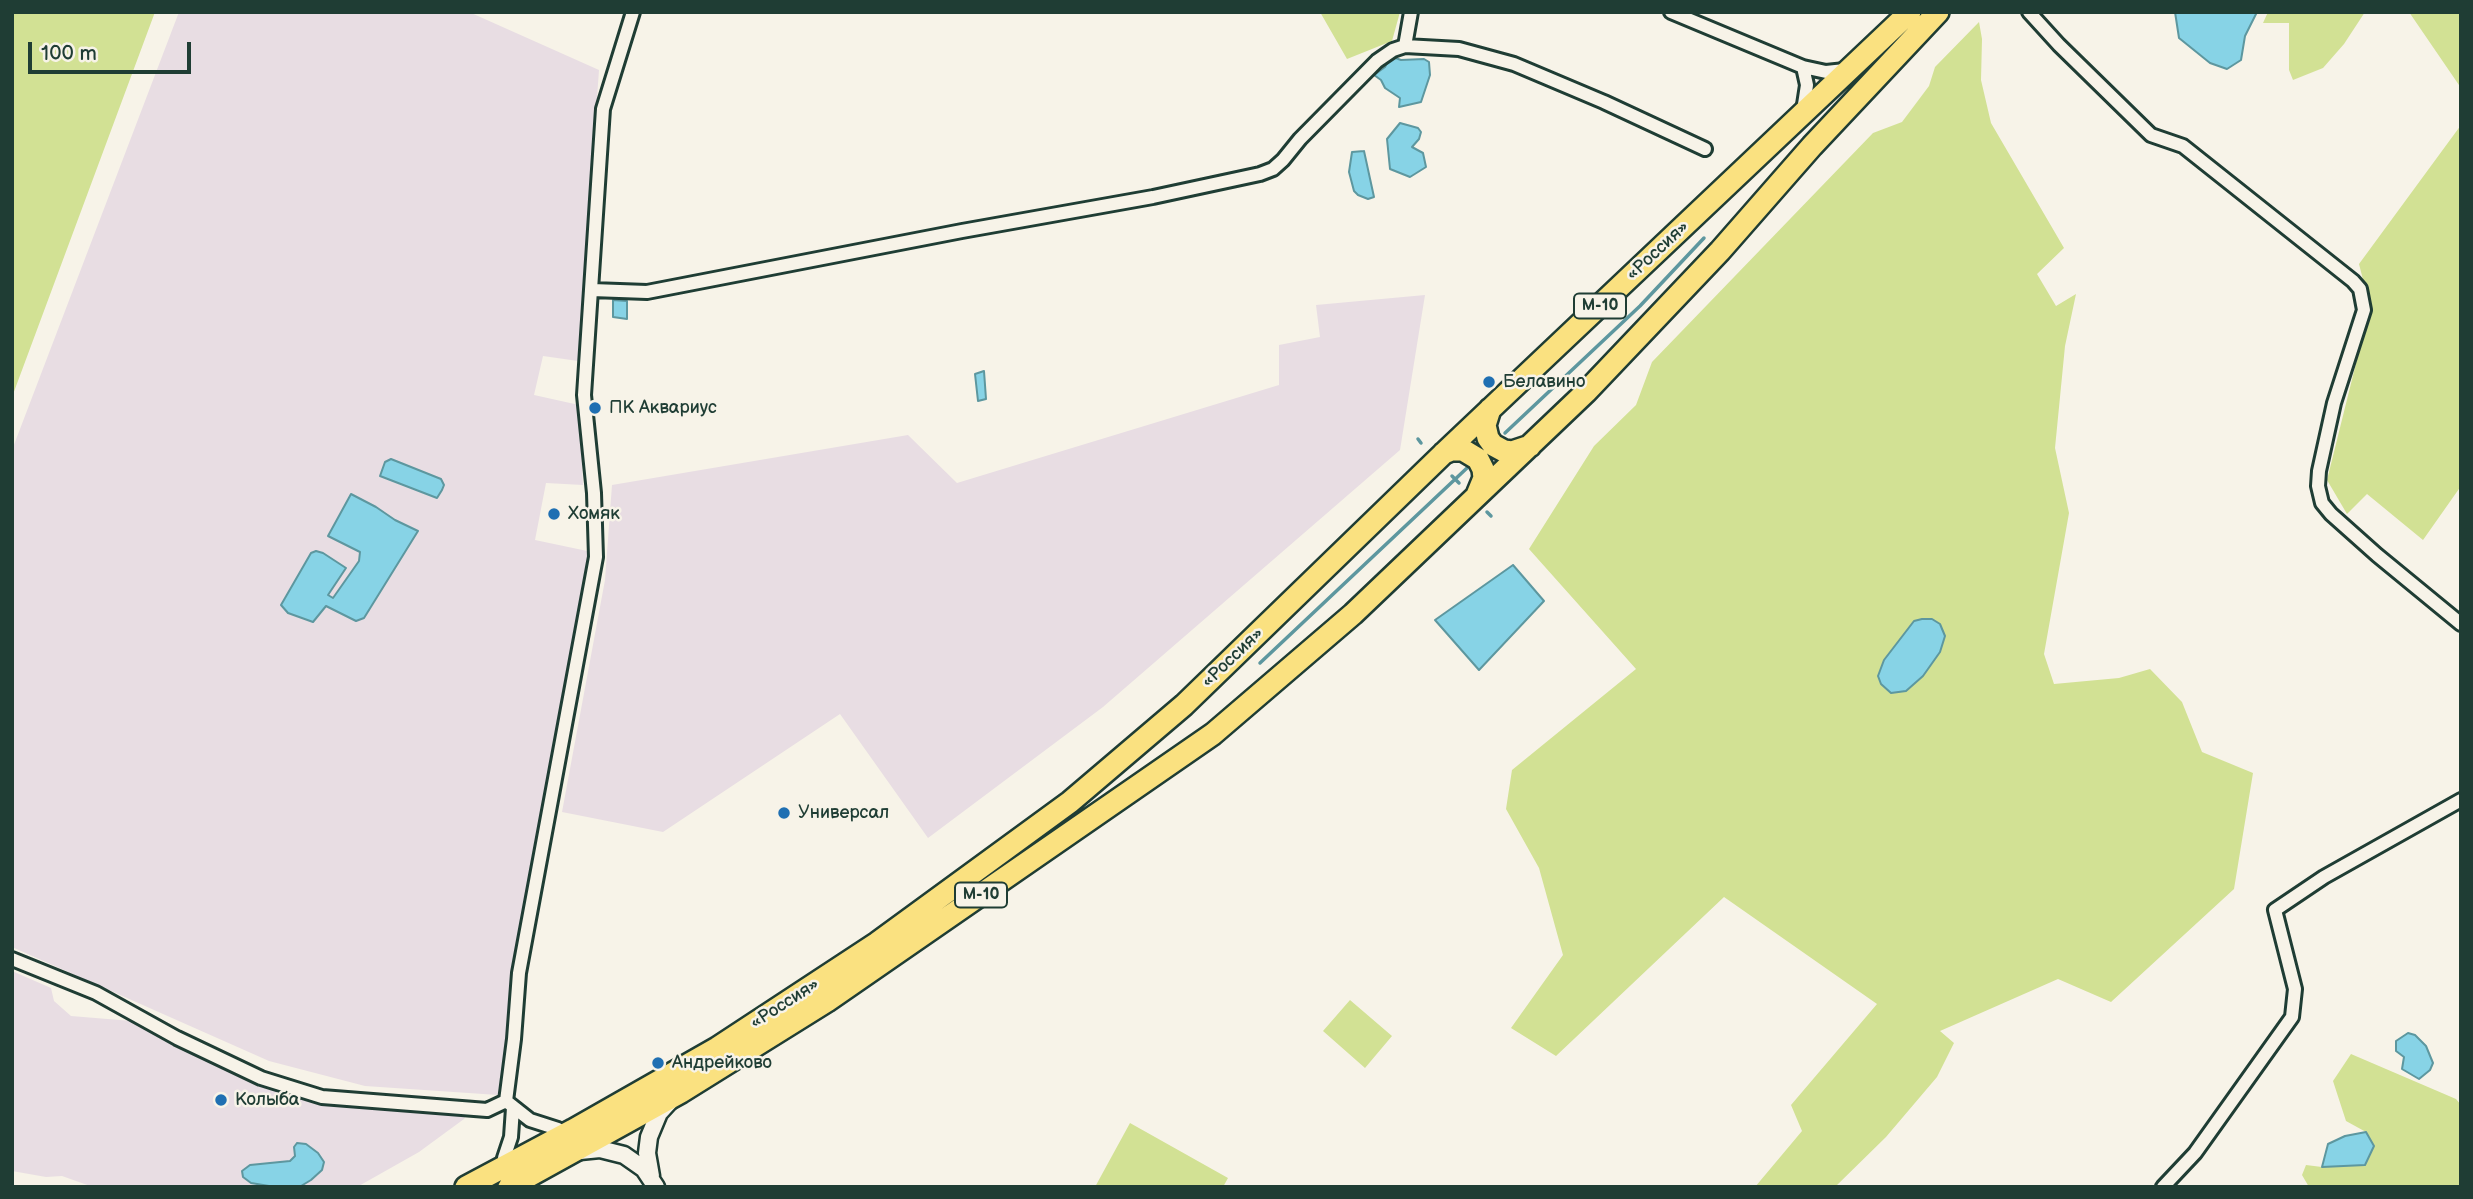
<!DOCTYPE html>
<meta charset="utf-8">
<style>
body{margin:0}
#map{position:relative;width:2473px;height:1199px;overflow:hidden;background:#f7f3e8;font-family:"Balsamiq Sans",sans-serif}
canvas{display:block}
.frame{position:absolute;inset:0;border:14px solid #1f3d34;pointer-events:none}
.scale{position:absolute;left:28px;top:42px;width:163px;height:32px;box-sizing:border-box;border:4px solid #1f3d34;border-top:0;padding-left:9px;font-size:21px;line-height:24px;white-space:nowrap;color:#1f3d34;-webkit-text-stroke:5px #f7f3e8;paint-order:stroke}
</style>
<div id="map">
<canvas width="2473" height="1199"></canvas>
<div class="frame"></div>
<div class="scale">100 m</div>
</div>
<script>
const context = document.querySelector('canvas').getContext('2d');
context.lineJoin = 'round';
function paint(path, color) {
  context.fillStyle = color;
  context.fill(path, 'evenodd');
}
function poly(rows) {
  const path = new Path2D();
  for (const r of rows) {
    path.moveTo(r[0], r[1]);
    for (let i = 2; i < r.length; i += 2) path.lineTo(r[i], r[i + 1]);
  }
  return path;
}
function trace(path, color, width, dash) {
  context.strokeStyle = color;
  context.lineWidth = width;
  context.lineCap = dash ? 'butt' : 'round';
  context.setLineDash(dash || []);
  context.stroke(path);
}
function write(font, color, halo, rows, align = 'center') {
  context.font = font + ' "Balsamiq Sans",sans-serif';
  context.lineWidth = 5;
  context.setLineDash([]);
  context.textBaseline = 'middle';
  context.strokeStyle = halo;
  context.fillStyle = color;
  for (const [text, x, y, turn = 0] of rows) {
    context.save();
    context.translate(x, y);
    context.rotate((+turn || 0) * Math.PI / 180);
    context.textAlign = isNaN(turn) ? turn : align;
    if (halo) context.strokeText(text, 0, 0);
    context.fillText(text, 0, 0);
    context.restore();
  }
}
paint(poly([
 [179,12,469,12,599,70,578,361,543,356,534,395,579,405,583,485,546,483,535,540,592,552,532,855,498,1095,365,1086,269,1061,12,947,12,450],
 [1425,295,1400,450,1103,707,928,838,840,714,663,832,562,812,605,580,612,485,908,435,957,483,1279,385,1279,345,1320,337,1316,305],
 [12,971,51,988,54,1001,71,1016,144,1022,261,1078,321,1092,473,1106,464,1119,419,1152,357,1187,93,1187,62,1176,46,1177,12,1171]
]), '#e8dde3');
paint(poly([
 [12,12,155,12,12,397],
 [1320,12,1400,12,1392,41,1347,59],
 [2268,12,2365,12,2344,44,2323,68,2293,80,2289,70,2289,23,2263,23],
 [2409,12,2461,12,2461,88],
 [1979,22,1982,39,1981,80,1991,123,2064,248,2037,274,2056,306,2076,294,2065,346,2055,448,2069,513,2044,654,2054,684,2119,678,2150,669,2182,702,2202,752,2253,773,2234,889,2111,1002,2058,979,1940,1031,1954,1043,1937,1077,1886,1137,1835,1187,1755,1187,1802,1131,1791,1105,1877,1004,1724,897,1556,1056,1511,1028,1563,955,1539,868,1506,809,1512,770,1636,669,1529,549,1594,446,1636,405,1652,362,1873,133,1902,122,1929,86,1935,67],
 [1914,622,1945,636,1940,652,1923,676,1884,660],
 [2461,125,2461,486,2423,540,2367,494,2347,514,2327,480,2370,307,2359,264],
 [1350,1000,1392,1036,1365,1068,1323,1031],
 [2351,1054,2456,1099,2461,1105,2459,1187,2309,1187,2302,1175,2306,1165,2322,1167,2365,1165,2366,1132,2346,1121,2333,1081],
 [1130,1123,1228,1178,1223,1187,1095,1187]
]), '#d2e194');
const water = poly([
 [2175,12,2257,12,2245,36,2241,60,2227,69,2210,63,2179,38,2175,12],
 [1390,56,1401,60,1424,59,1429,62,1430,75,1421,102,1399,107,1400,98,1385,88,1381,80,1374,75,1385,67,1390,56],
 [1400,123,1418,128,1421,132,1419,139,1412,147,1423,153,1426,167,1410,177,1390,169,1387,139,1400,123],
 [1364,151,1374,197,1368,199,1358,195,1354,191,1349,172,1352,152,1364,151],
 [613,300,627,301,627,319,613,317,613,300],
 [984,371,986,399,978,401,975,374,984,371],
 [391,459,441,479,444,485,442,490,437,498,380,476,385,462,391,459],
 [351,494,376,507,395,520,418,531,364,618,356,621,326,606,313,622,288,613,281,605,311,553,316,551,323,553,346,568,328,595,333,598,359,561,360,552,328,536,351,494],
 [1513,565,1544,601,1479,670,1435,620,1513,565],
 [1922,619,1932,619,1940,624,1945,636,1940,652,1923,676,1906,691,1891,693,1881,684,1878,676,1884,660,1914,621,1922,619],
 [2408,1033,2415,1035,2426,1046,2433,1063,2430,1070,2419,1079,2402,1069,2404,1057,2396,1051,2396,1041,2408,1033],
 [2366,1132,2374,1146,2365,1165,2322,1167,2328,1144,2345,1136,2366,1132],
 [297,1143,306,1144,318,1153,324,1162,322,1170,311,1180,301,1186,275,1187,251,1183,243,1177,242,1171,250,1165,290,1161,295,1156,294,1147,297,1143]
]);
paint(water, '#87d3e6');
trace(water, '#5d979f', 2);
trace(poly([
 [1505,433,1640,306,1704,238],
 [1418,439,1421,443],
 [1452,476,1459,483],
 [1487,512,1491,516],
 [1260,663,1467,468]
]), '#5d979f', 3.5);
const minor = poly([
 [1671,12,1803,67,1826,72,1845,70],
 [2029,12,2059,45,2151,135,2183,146,2353,281,2360,289,2364,310,2334,403,2319,471,2318,486,2322,503,2331,514,2377,555,2461,624],
 [1405,46,1411,12],
 [1803,111,1807,85,1803,67],
 [592,290,647,292,962,231,1153,197,1260,174,1273,169,1283,160,1300,139,1377,61,1393,50,1405,46,1459,49,1514,64,1604,102,1705,149],
 [12,959,96,993,177,1038,261,1078,322,1097,487,1110,506,1101],
 [558,1129,530,1120,506,1101,514,1039,519,973,596,557,594,493,584,395,603,109,633,12],
 [504,1158,511,1137,513,1108],
 [2163,1187,2195,1153,2292,1017,2295,989,2275,910,2324,877,2461,800]
]);
const tertiary = poly([
 [580,1151,600,1149,624,1155,644,1169,656,1187],
 [651,1176,647,1153,649,1137,659,1113,670,1101]
]);
const trunk = poly([
 [1490,409,1485,425,1488,438,1493,445,1504,451,1512,452,1530,446],
 [1444,453,1451,450,1463,450,1478,459,1483,469,1484,478,1477,495],
 [466,1187,573,1130,717,1048,877,943,1070,802,1184,705,1444,453,1910,12],
 [509,1187,681,1092,827,1001,1213,734,1353,614,1586,392,1720,251,1812,146,1938,12]
]);
trace(minor, '#1f3d34', 18);
trace(tertiary, '#1f3d34', 21);
trace(trunk, '#1f3d34', 26);
trace(minor, '#f7f3e8', 12);
trace(tertiary, '#f7f3e8', 16);
trace(trunk, '#fae180', 21);
for (const [x, y, r, color] of [
 [1489,382,7,"#1f6fb2"],
 [595,408,7,"#1f6fb2"],
 [554,514,7,"#1f6fb2"],
 [784,813,7,"#1f6fb2"],
 [658,1063,7,"#1f6fb2"],
 [221,1100,7,"#1f6fb2"]
]) {
  const dot = new Path2D();
  dot.arc(x, y, r, 0, 2 * Math.PI);
  context.fillStyle = color;
  context.fill(dot);
  trace(dot, '#f7f3e8', 2.5);
}
for (const [x, y, w] of [
 [1600,306,52],
 [981,895,52]
]) {
  const box = new Path2D();
  box.roundRect(x - w / 2, y - 12.5, w, 25, 5);
  context.fillStyle = '#f7f3e8';
  context.fill(box);
  trace(box, '#1f3d34', 2);
}
write('bold 16px', '#1f3d34', null, [
 ["М-10",1600,306],
 ["М-10",981,895]
]);
write('18px', '#1f3d34', '#f7f3e8', [
 ["«Россия»",1658,251,-43],
 ["«Россия»",1233,658,-44],
 ["«Россия»",785,1004,-33]
]);
write('18px', '#1f3d34', '#f7f3e8', [
 ["Белавино",1503,382],
 ["ПК Аквариус",609,408],
 ["Хомяк",568,514],
 ["Универсал",798,813],
 ["Андрейково",672,1063],
 ["Колыба",235,1100]
], 'left');
</script>
